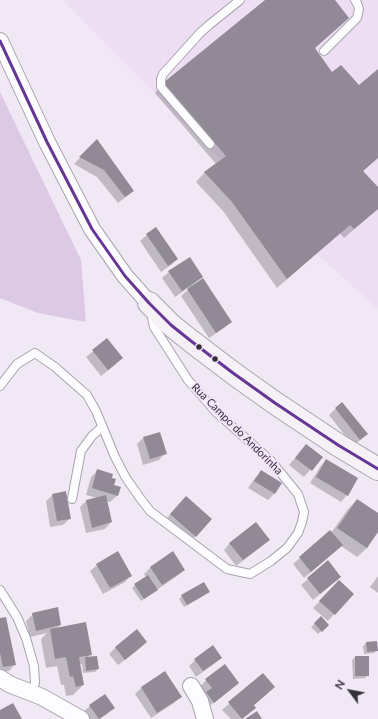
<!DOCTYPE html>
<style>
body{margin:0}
#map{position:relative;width:378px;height:719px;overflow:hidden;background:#f1e8f5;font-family:Lato,sans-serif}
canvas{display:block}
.north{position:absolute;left:330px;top:671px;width:40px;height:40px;-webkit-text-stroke:3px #f3e3fa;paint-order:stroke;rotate:302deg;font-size:11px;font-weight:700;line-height:16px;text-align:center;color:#352f37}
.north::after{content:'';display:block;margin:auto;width:14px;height:18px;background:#352f37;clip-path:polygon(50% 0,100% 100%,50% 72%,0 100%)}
</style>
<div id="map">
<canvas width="378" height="719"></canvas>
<div class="north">N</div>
</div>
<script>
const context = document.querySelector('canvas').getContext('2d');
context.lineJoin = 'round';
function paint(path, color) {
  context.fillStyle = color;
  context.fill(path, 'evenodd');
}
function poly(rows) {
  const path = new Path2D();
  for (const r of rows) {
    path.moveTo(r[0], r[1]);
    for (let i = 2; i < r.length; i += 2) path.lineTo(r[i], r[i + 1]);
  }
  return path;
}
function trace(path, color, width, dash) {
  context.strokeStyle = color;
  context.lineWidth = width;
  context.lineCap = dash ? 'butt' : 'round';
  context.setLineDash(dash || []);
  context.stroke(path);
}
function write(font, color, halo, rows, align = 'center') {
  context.font = font + ' Lato,sans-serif';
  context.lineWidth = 4;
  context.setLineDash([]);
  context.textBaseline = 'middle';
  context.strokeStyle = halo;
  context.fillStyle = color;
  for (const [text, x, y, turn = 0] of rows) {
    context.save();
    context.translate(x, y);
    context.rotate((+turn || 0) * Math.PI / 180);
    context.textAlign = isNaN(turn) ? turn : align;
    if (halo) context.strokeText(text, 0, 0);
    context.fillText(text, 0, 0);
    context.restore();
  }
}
paint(poly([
 [63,0,378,0,378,309,283,224]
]), '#eddef4');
paint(poly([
 [0,92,81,260,86,322,38,313,0,298]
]), '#dcc9e4');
paint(poly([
 [266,0,334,0,314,49,332,73,359,87,378,70,378,157,362,172,378,189,378,209,344,238,340,233,277,288,223,211,196,182,205,172,216,164,155,93,164,83],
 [97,140,133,190,126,197,118,203,97,177,74,164],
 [147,235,177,259,171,265,161,272,140,241],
 [169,272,202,276,193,285,231,322,224,328,209,338,181,296,189,289,188,288,175,297,162,278],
 [107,340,121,358,115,365,101,376,86,357],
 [342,403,367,434,353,446,329,415],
 [143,438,165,453,159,460,143,465,137,444],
 [306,445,321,457,304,477,289,465],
 [326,460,347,495,341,502,310,483,320,467],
 [98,470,110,479,113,486,120,488,117,496,110,502,106,501,111,522,105,529,86,533,80,507,86,501,97,498,86,495,91,477],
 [261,472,280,484,274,494,268,500,248,488,255,478],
 [53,495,70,518,63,525,50,527,46,501],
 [357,500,378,514,378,531,367,548,357,557,341,546,304,578,293,564,330,532,331,533,348,509],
 [180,504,211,519,189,543,164,521],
 [230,543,262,546,236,566,224,550],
 [328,562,333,583,313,600,301,585],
 [97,565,131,575,125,582,103,594,90,571],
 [150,568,184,570,177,576,141,601,132,588,146,577,144,574],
 [378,576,378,593,370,587],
 [339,581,353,594,328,621,313,608],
 [205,595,184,607,179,599,182,596],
 [33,614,60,625,57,628,91,654,88,657,98,669,95,672,83,673,82,664,79,664,83,685,73,695,66,696,64,685,61,685,57,666,46,668,41,639,47,633,30,637,26,621],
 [321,618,328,625,318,634,311,627],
 [0,619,15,664,9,671,0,672],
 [146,642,139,649,118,665,109,654,116,647],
 [376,642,377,650,374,653,364,654,363,646,366,643],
 [355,657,368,675,365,678,353,679,352,660],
 [221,658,214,664,196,677,189,666,195,660],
 [263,674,267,694,253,706,248,714,242,719,231,719,222,710],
 [206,680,231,689,207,708,200,700,206,694,200,687],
 [141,688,180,697,174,703,151,718,135,694],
 [90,706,113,708,107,714,100,719,88,719,83,712]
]), '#0003');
paint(poly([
 [265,0,335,0,349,18,315,48,332,72,341,65,359,85,378,69,378,158,363,171,378,187,378,209,354,229,350,225,287,279,232,202,204,172,226,156,163,83],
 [97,139,134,191,125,197,104,170,79,157],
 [156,227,178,259,168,266,146,234],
 [190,257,203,277,182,291,168,271],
 [203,278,232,322,216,333,187,289],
 [107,338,123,358,108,370,92,350],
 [342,402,368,434,360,440,335,408],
 [160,432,167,454,150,459,143,437],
 [306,444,323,457,312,471,295,458],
 [326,459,358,478,348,496,316,477],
 [97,469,113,474,112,478,116,479,114,485,121,487,118,496,92,488],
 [261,470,282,483,275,494,254,481],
 [66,491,71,519,57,521,52,494],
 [106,495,112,522,92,528,86,500],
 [186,496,212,519,196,537,170,514],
 [357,499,378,513,378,532,367,548,337,528],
 [256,522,270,540,243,560,229,543],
 [330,530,343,545,311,572,299,557],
 [118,551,132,576,110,588,96,564],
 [173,551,185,570,162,585,150,567],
 [328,560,341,577,320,594,307,578],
 [148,575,158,590,144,599,134,584],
 [339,580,354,594,335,615,319,601],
 [204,582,210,592,187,605,181,595],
 [58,607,61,625,36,631,32,613],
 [321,616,329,625,322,632,314,623],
 [6,617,16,665,3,667,0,653,0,618],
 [86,622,92,655,79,657,84,685,76,687,73,676,70,677,66,657,55,659,50,629],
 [137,629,147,642,125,660,115,647],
 [377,641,378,651,367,652,366,642],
 [213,645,222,658,203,671,194,659],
 [97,656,99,669,86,671,85,657],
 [355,656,369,656,369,676,355,676],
 [225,664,239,683,214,703,206,692,212,688,205,679],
 [165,671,182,697,157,713,141,687],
 [263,673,275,687,254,705,256,708,242,719,228,702],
 [105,694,115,708,99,719,89,705],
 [13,703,22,719,0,719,0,710],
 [257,711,262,719,245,719]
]), '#918995');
const lane = poly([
 [324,51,357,18,359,9,357,3,355,0],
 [210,144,161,87,161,79,163,74,200,33,209,25,240,0],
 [0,386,17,364,35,353,55,367,87,395,96,411,115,457,126,478,140,498,150,511,227,569,250,574,271,561,287,548,298,533,302,522,304,512,298,494,271,461,216,412,188,380,154,327,151,313],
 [72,499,81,451,92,436,102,427],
 [0,590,17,617,26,638,34,666,35,683,31,693]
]);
const street = poly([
 [0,41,47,142,92,229,125,276,149,303],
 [0,678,9,684,42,697,81,719],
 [191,686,200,701,205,719]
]);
const secondary = poly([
 [149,303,171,325,191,341,233,373,275,403,338,445,378,469]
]);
trace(lane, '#aaa4ad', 10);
trace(street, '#aaa4ad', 18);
trace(secondary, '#aaa4ad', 24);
trace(lane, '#fdfcfe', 8);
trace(street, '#fdfcfe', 16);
trace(secondary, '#f5f1f7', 22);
trace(poly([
 [0,41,47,142,92,229,125,276,149,303,171,325,191,341,233,373,275,403,338,445,378,469]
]), '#663695', 3);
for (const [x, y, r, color] of [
 [199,347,3.5,"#352f37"],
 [215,359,3.5,"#352f37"]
]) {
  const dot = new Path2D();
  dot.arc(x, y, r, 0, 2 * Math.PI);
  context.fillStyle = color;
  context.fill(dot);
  trace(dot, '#f3e3fa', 1.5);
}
write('11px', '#352f37', '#f3e3fa', [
 ["Rua Campo do Andorinha",237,429,45]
]);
</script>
